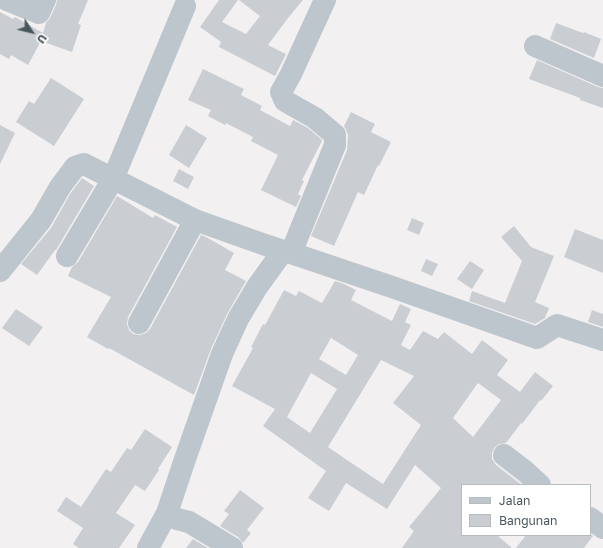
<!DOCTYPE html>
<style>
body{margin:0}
#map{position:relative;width:603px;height:548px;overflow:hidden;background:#f2f0f1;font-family:"Golos Text",sans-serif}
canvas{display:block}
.legend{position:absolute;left:461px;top:484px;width:130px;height:52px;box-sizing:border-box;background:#fff;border:1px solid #b6bbbe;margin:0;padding:5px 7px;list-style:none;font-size:12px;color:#49565d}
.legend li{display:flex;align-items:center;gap:8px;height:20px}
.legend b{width:20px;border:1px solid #b6bbbe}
.north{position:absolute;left:12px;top:12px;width:40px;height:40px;-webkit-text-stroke:3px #fff;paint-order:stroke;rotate:125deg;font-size:11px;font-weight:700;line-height:16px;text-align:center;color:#49565d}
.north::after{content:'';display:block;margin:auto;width:14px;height:18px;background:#49565d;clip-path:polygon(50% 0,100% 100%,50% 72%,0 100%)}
</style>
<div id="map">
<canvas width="603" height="548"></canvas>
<ul class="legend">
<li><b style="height:5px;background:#bdc6cc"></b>Jalan</li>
<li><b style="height:11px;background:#caced2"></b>Bangunan</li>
</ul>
<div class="north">U</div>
</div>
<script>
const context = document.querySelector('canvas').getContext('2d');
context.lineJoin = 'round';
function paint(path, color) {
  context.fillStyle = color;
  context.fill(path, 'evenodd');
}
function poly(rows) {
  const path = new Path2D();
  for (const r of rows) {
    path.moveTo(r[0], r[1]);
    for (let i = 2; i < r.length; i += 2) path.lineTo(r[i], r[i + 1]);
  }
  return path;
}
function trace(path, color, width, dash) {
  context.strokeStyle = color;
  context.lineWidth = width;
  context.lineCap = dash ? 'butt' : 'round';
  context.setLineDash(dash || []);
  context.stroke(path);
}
paint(poly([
 [57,0,88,0,78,24,81,25,72,52,41,41,28,65,11,55,9,59,0,54,0,12,13,19,15,17,43,33,46,23,50,18,56,5],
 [219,0,238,0,222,22,246,34,260,16,239,0,303,0,288,18,268,45,286,54,275,76,219,47,221,42,200,27],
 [556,23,583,33,584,32,601,39,594,58,550,39],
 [537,60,598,87,603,88,603,108,580,100,580,98,529,79],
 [203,69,244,89,241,95,262,106,260,110,290,126,293,120,308,128,321,139,322,141,302,180,304,181,298,194,301,196,296,207,261,190,278,155,251,141,253,137,226,123,225,125,208,116,211,110,188,100],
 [51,78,84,99,54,146,16,122,29,101,34,104],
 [351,112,375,124,371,132,391,142,379,166,378,165,364,195,358,192,334,246,311,236,347,150,348,135,346,130,344,126],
 [0,125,15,133,0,164],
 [186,125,207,138,189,168,169,155],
 [179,169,194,177,188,189,173,181],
 [82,178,94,186,56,250,55,250,37,275,21,264,51,228,70,194],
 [117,196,153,218,155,215,177,227,128,317,127,324,129,330,133,334,140,335,146,333,150,329,201,235,206,237,234,253,225,270,246,281,227,314,211,349,194,395,109,348,108,349,87,337,111,297,68,276,72,267,78,262],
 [412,218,424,223,419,235,407,230],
 [514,226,531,247,554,256,535,302,549,308,545,318,535,324,469,301,472,291,505,303,522,261,501,237],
 [575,229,603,240,603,273,564,257],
 [426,259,438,264,432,276,421,271],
 [470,261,484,270,472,289,457,279],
 [335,281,344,284,356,290,351,300,392,321,400,304,411,309,405,322,411,325,401,345,410,350,423,331,438,339,444,332,472,354,482,340,508,360,497,375,520,392,535,372,553,386,541,401,540,400,522,424,521,423,506,443,499,444,494,448,492,453,492,459,496,465,522,485,462,485,462,535,497,535,512,548,402,548,414,531,409,527,441,488,415,465,387,509,346,483,329,511,308,498,326,471,263,426,275,409,232,386,253,348,251,347,263,324,265,325,284,290,296,296,299,291,322,303],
 [331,338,358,355,346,375,319,359],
 [381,360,414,376,393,403,421,425,383,484,350,462,328,447],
 [311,373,337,389,310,433,287,417],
 [478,383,501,400,473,437,453,418],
 [16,309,43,327,29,346,2,328],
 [592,310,603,314,603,327,588,322],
 [145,429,172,447,158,469,159,470,145,491,135,485,116,513,135,525,119,548,79,548,73,544,83,528,57,511,66,497,81,507,106,469,111,472,127,448,131,450],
 [240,490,264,508,247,530,251,533,243,543,238,537,220,526,229,514,224,511],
 [526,535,592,535,593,536,584,548,516,548],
 [193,539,208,548,186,548]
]), '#caced2');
trace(poly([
 [7,0,39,13,45,0],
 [535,46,603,76],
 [291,253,335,145,335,135,315,118,285,101,281,92,291,74,325,0],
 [67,256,113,179,185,6],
 [0,271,41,220,60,187,75,167,84,164,195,220,257,242,283,251,291,253,395,288,537,338,557,325,603,340],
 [139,323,195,220],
 [504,455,526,472,540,485],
 [167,513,177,519,189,522,232,548],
 [590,518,603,528],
 [148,548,167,513,184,462,222,354,238,319,257,287,283,251]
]), '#bdc6cc', 22);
</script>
